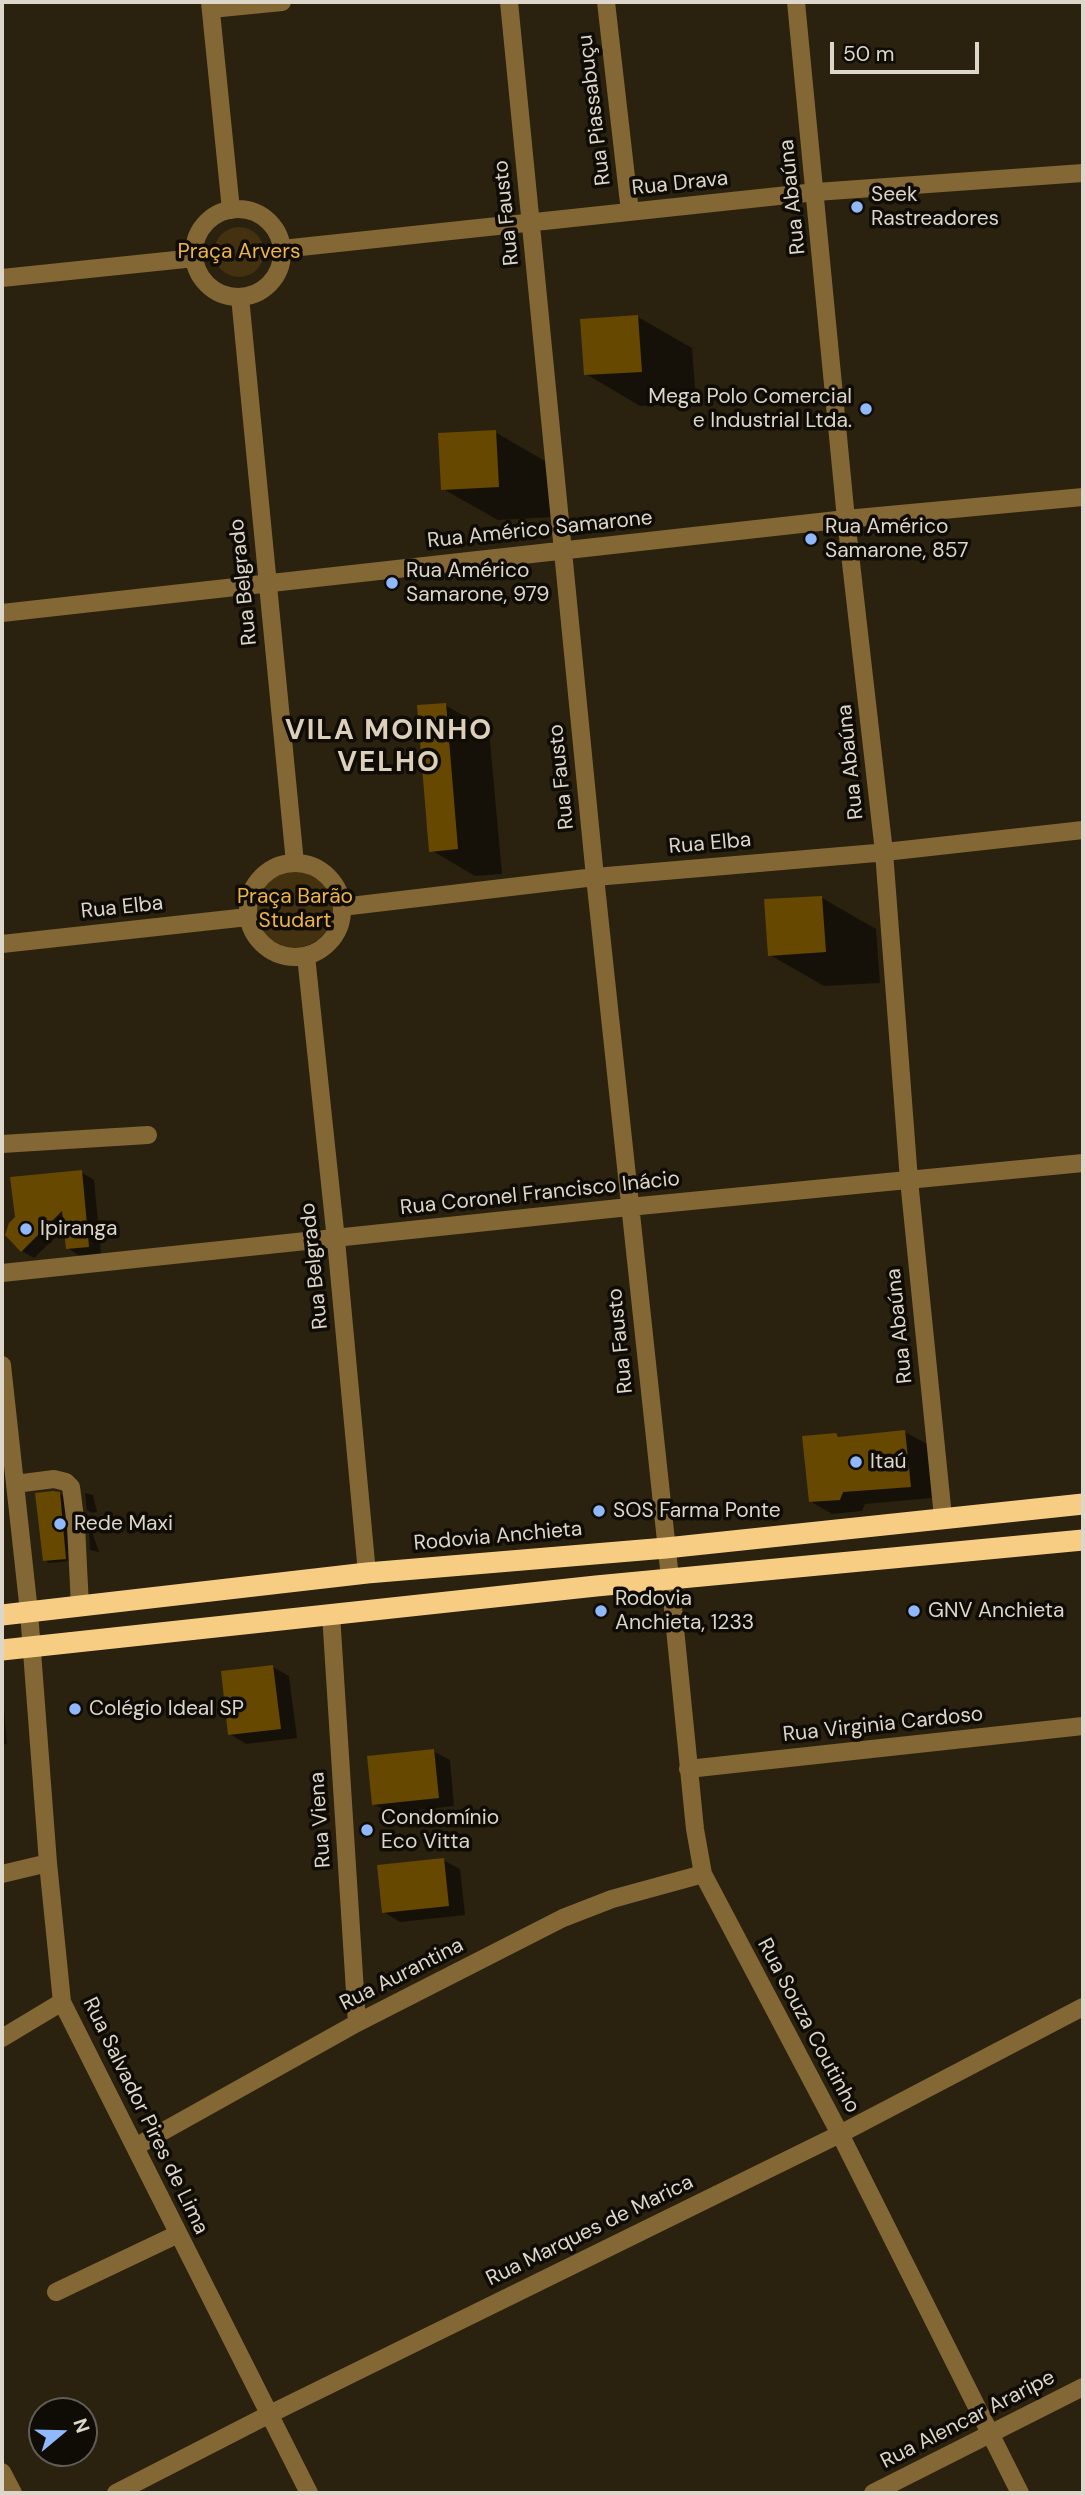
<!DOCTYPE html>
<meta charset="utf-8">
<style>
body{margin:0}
#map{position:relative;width:1085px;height:2495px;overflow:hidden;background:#2a210f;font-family:"DM Sans",sans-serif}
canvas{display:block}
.frame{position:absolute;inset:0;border:4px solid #dcd6cb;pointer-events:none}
.north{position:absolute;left:28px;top:2397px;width:70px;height:70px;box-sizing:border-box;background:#0f0b05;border:2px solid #615c54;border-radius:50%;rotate:71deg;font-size:19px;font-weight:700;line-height:28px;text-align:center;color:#dcd6cb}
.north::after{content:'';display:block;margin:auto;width:24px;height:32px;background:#8fb8fd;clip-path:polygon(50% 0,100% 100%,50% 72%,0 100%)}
.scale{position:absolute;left:830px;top:42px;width:149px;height:32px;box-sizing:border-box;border:4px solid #dcd6cb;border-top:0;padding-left:9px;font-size:21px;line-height:24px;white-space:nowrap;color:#dcd6cb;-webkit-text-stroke:5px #0f0b05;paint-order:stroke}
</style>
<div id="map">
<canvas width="1085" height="2495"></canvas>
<div class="frame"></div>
<div class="north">N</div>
<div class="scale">50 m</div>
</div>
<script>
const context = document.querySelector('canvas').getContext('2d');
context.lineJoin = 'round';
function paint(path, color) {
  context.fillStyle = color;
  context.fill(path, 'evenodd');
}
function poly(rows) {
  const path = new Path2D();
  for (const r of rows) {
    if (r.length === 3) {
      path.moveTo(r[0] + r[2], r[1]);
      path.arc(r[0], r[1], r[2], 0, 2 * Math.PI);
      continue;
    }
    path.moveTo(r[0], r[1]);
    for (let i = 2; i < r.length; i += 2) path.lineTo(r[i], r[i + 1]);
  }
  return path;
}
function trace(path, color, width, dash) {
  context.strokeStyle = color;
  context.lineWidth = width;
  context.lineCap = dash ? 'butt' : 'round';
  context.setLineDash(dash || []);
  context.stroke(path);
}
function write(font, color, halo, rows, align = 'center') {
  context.font = font + ' "DM Sans",sans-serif';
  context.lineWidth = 7;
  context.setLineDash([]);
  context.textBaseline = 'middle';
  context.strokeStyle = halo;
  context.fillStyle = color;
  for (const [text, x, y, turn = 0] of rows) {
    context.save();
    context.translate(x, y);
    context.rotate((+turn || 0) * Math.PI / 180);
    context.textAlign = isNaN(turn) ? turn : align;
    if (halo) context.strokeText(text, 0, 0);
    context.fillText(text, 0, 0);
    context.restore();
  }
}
paint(poly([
 [239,252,25],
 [294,909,39]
]), '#433110');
paint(poly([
 [638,317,692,348,696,402,640,406,586,374],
 [495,432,550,464,553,517,498,520,443,489],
 [445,705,489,730,502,874,475,876,431,850],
 [822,898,876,929,880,983,824,986,770,955],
 [81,1172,94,1180,101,1254,80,1256,68,1248,66,1227,34,1258,22,1251],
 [905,1432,927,1444,932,1498,865,1504,862,1511,832,1514,810,1501,835,1435,841,1438],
 [85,1493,93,1495,97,1512,92,1513,87,1510],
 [60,1494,65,1497,70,1561,49,1563,45,1560],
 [89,1530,92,1532,99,1552,90,1550],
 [273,1667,289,1676,297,1738,246,1744,230,1734],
 [2,1685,7,1744,2,1745],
 [433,1751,450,1760,454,1806,390,1813,373,1804],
 [443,1860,460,1869,465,1915,400,1922,384,1912]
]), '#0007');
paint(poly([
 [638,315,642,372,584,375,580,319],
 [496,430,499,487,441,490,438,433],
 [446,703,458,849,429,852,417,705],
 [822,896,826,952,768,956,764,899],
 [82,1170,89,1247,66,1249,62,1211,21,1252,5,1235,9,1223,15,1217,10,1177],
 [905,1430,911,1487,843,1492,840,1500,809,1502,802,1436,836,1433,838,1437],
 [53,1491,60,1492,66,1559,43,1561,35,1493],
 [273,1665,281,1729,228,1735,221,1671],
 [434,1749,439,1798,372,1805,367,1756],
 [444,1858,449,1906,382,1913,377,1865]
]), '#674800');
trace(poly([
 [210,2,231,210],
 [509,2,595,877,670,1578,695,1829,703,1874,840,2134,1020,2493],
 [606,2,630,212],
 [796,2,846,519,884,852,909,1180,943,1517],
 [211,9,282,2],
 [238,253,44],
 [282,249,816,192,1083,173],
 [2,278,195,258],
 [240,297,295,863],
 [2,613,846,519,1083,497],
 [295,910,47],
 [342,907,595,877,876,853,1083,830],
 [2,944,248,917],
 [306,956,336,1240,367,1573],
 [2,1144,148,1135],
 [2,1273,629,1207,1083,1163],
 [2,1365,29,1612,48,1863,62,2002,309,2493],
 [15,1484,54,1479,66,1482,71,1487,76,1526,80,1606],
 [331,1614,357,2023],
 [688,1769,1083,1726],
 [2,1874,48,1863],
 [2,2038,62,2002],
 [135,2147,357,2023,563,1918,612,1899,703,1874],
 [56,2292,178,2234],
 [2,2472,13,2493],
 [116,2493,270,2414,840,2134,1083,2007],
 [873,2493,1083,2387]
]), '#836734', 18);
trace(poly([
 [2,1615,367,1573,666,1548,1083,1504],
 [2,1650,596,1586,1083,1540]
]), '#f7cd84', 21);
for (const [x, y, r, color] of [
 [857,207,7,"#8fb8fd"],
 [866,409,7,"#8fb8fd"],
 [811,539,7,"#8fb8fd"],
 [392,583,7,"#8fb8fd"],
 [26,1229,7,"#8fb8fd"],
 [856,1462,7,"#8fb8fd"],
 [599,1511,7,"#8fb8fd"],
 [60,1524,7,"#8fb8fd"],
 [601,1611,7,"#8fb8fd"],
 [914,1611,7,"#8fb8fd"],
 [75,1709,7,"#8fb8fd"],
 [367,1830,7,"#8fb8fd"]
]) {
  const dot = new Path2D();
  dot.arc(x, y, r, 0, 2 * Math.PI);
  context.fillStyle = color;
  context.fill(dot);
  trace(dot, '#0f0b05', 2.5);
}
write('21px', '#dcd6cb', '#0f0b05', [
 ["Rua Piassabuçu",595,110,-97],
 ["Rua Drava",680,184,-6],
 ["Rua Abaúna",793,197,-96],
 ["Rua Fausto",507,213,-96],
 ["Rua Américo Samarone",540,530,-6],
 ["Rua Belgrado",244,582,-96],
 ["Rua Abaúna",851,762,-96],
 ["Rua Fausto",562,777,-96],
 ["Rua Elba",710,844,-5],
 ["Rua Elba",122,908,-6],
 ["Rua Coronel Francisco Inácio",540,1194,-6],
 ["Rua Belgrado",315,1266,-96],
 ["Rua Abaúna",900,1326,-96],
 ["Rua Fausto",621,1341,-96],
 ["Rodovia Anchieta",498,1537,-5],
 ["Rua Virginia Cardoso",883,1725,-6],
 ["Rua Viena",321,1820,-94],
 ["Rua Aurantina",402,1975,-27],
 ["Rua Souza Coutinho",808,2026,62],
 ["Rua Salvador Pires de Lima",145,2116,64],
 ["Rua Marques de Marica",590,2231,-26],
 ["Rua Alencar Araripe",968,2420,-27]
]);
write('21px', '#dcd6cb', '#0f0b05', [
 ["Seek",871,195],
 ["Rastreadores",871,219],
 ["Mega Polo Comercial",852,397,"right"],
 ["e Industrial Ltda.",852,421,"right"],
 ["Rua Américo",825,527],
 ["Samarone, 857",825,551],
 ["Rua Américo",406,571],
 ["Samarone, 979",406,595],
 ["Ipiranga",40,1229],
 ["Itaú",870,1462],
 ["SOS Farma Ponte",613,1511],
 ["Rede Maxi",74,1524],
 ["Rodovia",615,1599],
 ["Anchieta, 1233",615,1623],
 ["GNV Anchieta",928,1611],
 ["Colégio Ideal SP",89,1709],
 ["Condomínio",381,1818],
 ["Eco Vitta",381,1842]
], 'left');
write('21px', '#eeb546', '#0f0b05', [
 ["Praça Arvers",239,252],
 ["Praça Barão",295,897],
 ["Studart",295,921]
]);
context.letterSpacing = '2px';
write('bold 28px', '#ddd0bb', '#0f0b05', [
 ["VILA MOINHO",389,732],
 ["VELHO",389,764]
]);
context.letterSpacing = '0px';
</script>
